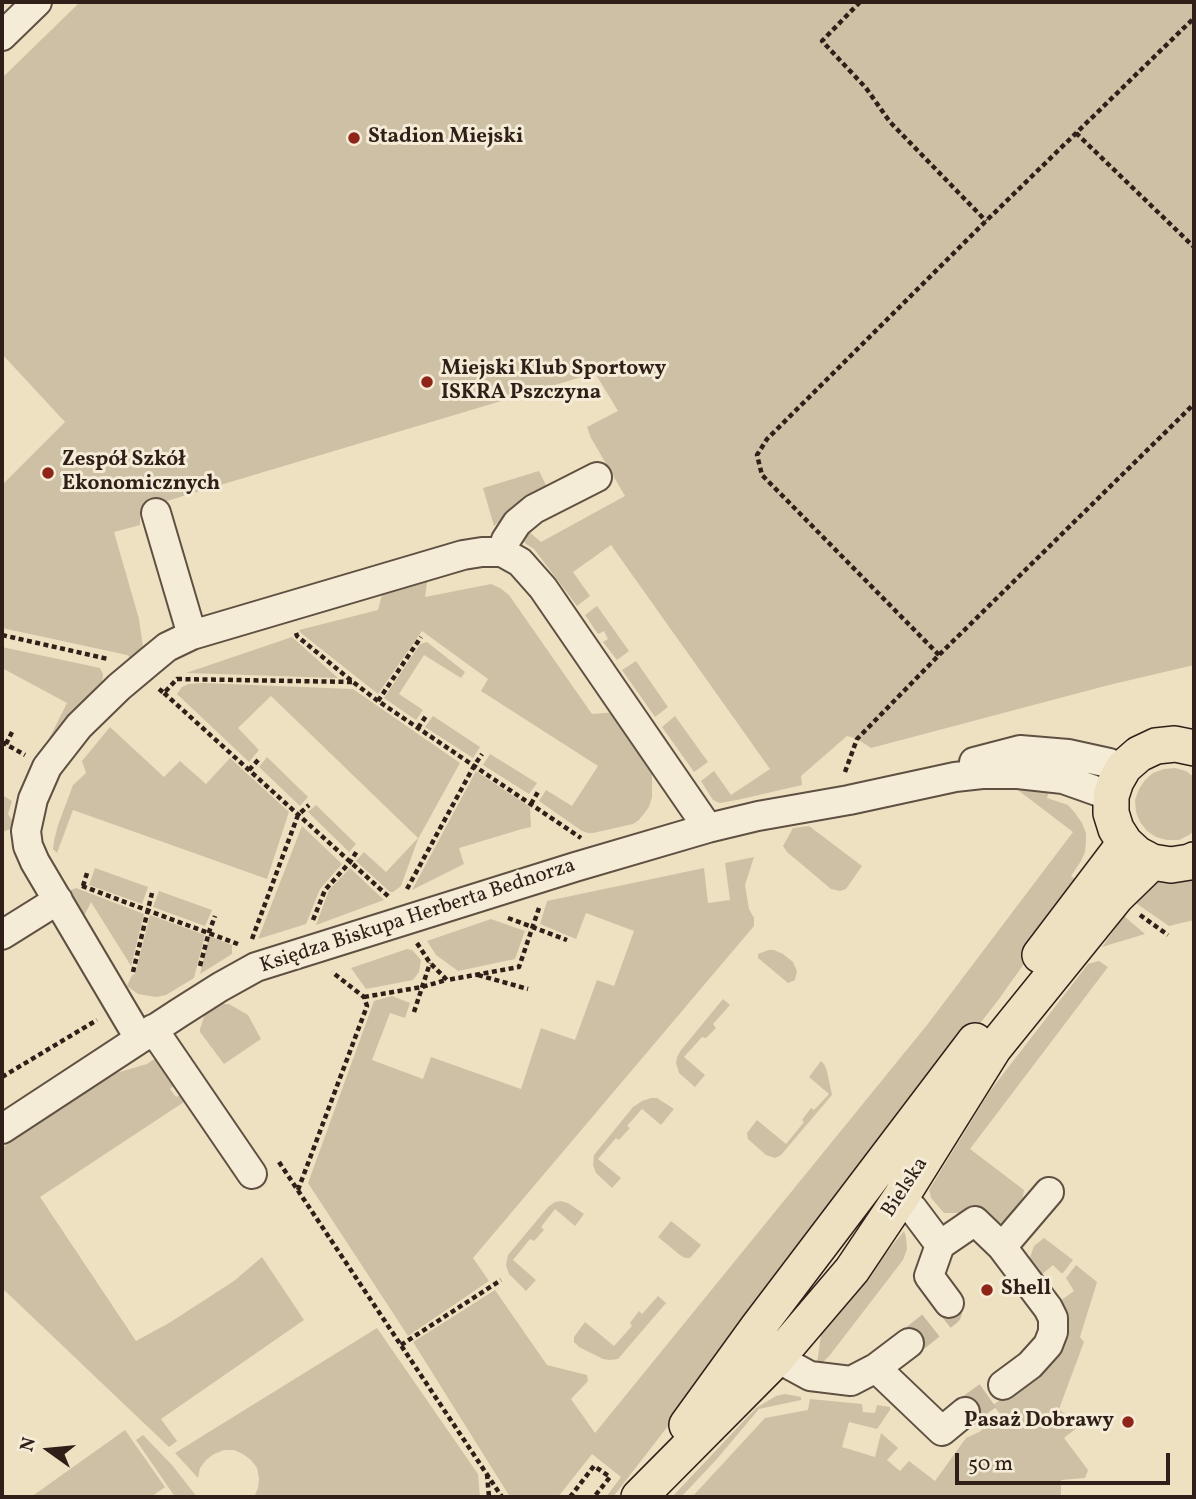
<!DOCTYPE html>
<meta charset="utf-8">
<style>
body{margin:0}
#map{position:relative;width:1196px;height:1499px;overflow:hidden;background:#eee1c2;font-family:Vollkorn,serif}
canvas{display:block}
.frame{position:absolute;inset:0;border:4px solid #301f18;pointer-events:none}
.north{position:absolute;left:14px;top:1415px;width:70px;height:70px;-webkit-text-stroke:5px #f4ecd7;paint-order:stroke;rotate:285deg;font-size:19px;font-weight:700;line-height:28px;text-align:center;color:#301f18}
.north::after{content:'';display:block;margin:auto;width:24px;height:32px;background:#301f18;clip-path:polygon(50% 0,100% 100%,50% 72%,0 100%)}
.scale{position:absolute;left:955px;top:1453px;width:215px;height:32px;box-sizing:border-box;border:4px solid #301f18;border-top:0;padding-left:9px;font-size:21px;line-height:24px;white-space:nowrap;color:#301f18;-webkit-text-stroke:5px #f4ecd7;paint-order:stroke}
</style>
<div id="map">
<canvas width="1196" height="1499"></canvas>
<div class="frame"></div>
<div class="north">N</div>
<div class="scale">50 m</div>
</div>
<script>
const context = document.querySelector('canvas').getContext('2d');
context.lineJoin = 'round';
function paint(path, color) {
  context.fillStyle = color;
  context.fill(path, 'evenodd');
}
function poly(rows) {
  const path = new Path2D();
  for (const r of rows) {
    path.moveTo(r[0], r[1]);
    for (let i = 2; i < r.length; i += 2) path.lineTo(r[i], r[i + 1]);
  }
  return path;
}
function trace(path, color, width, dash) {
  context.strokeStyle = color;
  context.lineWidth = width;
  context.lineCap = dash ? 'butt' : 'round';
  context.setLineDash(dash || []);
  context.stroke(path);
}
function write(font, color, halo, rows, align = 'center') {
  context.font = font + ' Vollkorn,serif';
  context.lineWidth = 6;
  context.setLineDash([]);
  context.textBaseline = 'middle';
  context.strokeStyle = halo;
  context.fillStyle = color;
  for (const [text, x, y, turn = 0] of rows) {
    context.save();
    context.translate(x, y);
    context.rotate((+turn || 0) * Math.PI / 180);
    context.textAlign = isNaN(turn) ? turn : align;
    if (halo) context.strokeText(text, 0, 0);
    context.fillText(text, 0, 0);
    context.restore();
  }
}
paint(poly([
 [80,2,1194,2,1194,665,1109,685,871,748,857,739,847,736,801,776,802,785,737,800,720,803,717,802,713,800,701,781,714,771,731,795,770,769,611,545,573,572,590,596,577,606,534,549,526,544,522,539,527,530,541,542,625,496,591,438,587,427,618,411,595,373,140,509,140,525,114,532,139,619,144,654,133,660,127,655,2,628,2,485,65,422,2,354,2,78],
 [539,471,548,489,531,496,494,526,483,488],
 [428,575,425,597,491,584,500,588,509,595,592,714,619,712,652,768,652,797,649,807,639,820,633,824,593,833,588,833,582,831,539,801,546,790,572,806,598,766,481,691,488,679,422,631,378,694,301,633,299,630,378,610,384,587],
 [597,606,629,651,617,660,603,642,608,639,604,631,598,634,585,615],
 [292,637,338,678,186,673],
 [427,642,465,672,461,678,424,655,399,694,423,710,416,720,384,698,420,644],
 [2,647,100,668,103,674,102,684,85,706,46,745,67,703,2,668],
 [636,661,668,707,655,717,622,670],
 [203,683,353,689,460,763,418,839,401,886,393,892,390,892,356,861,364,852,386,872,418,838,271,696,238,728,259,750,249,762,177,694,182,687,188,684],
 [433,716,480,747,473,758,425,727],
 [675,716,708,762,694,772,662,727],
 [110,727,164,777,180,761,206,784,230,758,289,812,267,879,73,810,57,853,53,849,54,841,58,825,73,785,86,773,82,761],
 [490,754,537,783,529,794,483,765],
 [267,757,308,797,300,806,259,767],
 [1175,768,1186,771,1194,777,1194,831,1189,835,1179,840,1167,840,1156,837,1147,831,1140,822,1136,812,1135,800,1139,789,1145,780,1153,773,1164,769],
 [476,771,530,807,531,827,522,829,459,848,464,864,412,890],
 [1006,781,1051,787,1047,798,1068,805,1075,813,1082,823,1086,833,1086,842,1085,852,1081,861,1071,876,1081,883,999,999,613,1497,606,1497,621,1477,592,1454,558,1497,510,1497,413,1342,495,1290,547,1365,587,1375,588,1381,571,1399,595,1433,927,1025,1073,832],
 [2,795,12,801,8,814,16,827,2,832],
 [316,805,356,844,349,852,308,812],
 [302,826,342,864,320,889,306,924,258,939],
 [809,826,862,866,846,889,840,891,831,889,787,852,783,846,793,828],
 [754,857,745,885,749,909,754,918,754,926,473,1258,489,1281,408,1336,308,1183,374,1001,392,996,410,1003,405,1018,390,1013,372,1060,423,1079,431,1057,521,1089,541,1028,575,1040,597,980,614,986,634,931,586,913,576,939,540,924,547,901,704,868,708,903,730,900,725,863],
 [95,868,148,887,142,904,89,885],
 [350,868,384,900,316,925,329,890],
 [1194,875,1194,920,1169,926,1127,897,1146,881],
 [76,888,144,914,131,966,91,902,84,916,71,895,71,890],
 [159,891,212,910,205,926,153,907],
 [150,915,205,935,194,978,166,995,156,997,138,994,127,986,132,975,135,974],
 [1124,916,1145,934,1102,947],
 [491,919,525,931,515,959,458,971,436,955,427,941],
 [209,936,232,945,232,954,200,974],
 [407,949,412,950,421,960,419,972,413,980,366,989,351,968],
 [768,950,774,950,783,954,793,962,797,971,795,980,788,983,758,958,758,954],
 [1099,961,1108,967,970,1149,1024,1190,1020,1216,1007,1223,992,1222,965,1213,944,1213,931,1198,929,1190,990,1091,1088,964],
 [723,999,730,1005,713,1024,716,1028,706,1038,702,1037,684,1057,705,1075,695,1087,679,1073,676,1063,677,1057,681,1050],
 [218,1004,229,1004,248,1015,261,1039,224,1064,200,1032,200,1029,205,1014,209,1009],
 [156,1058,178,1082,170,1089,176,1097,183,1094,185,1096,184,1102,40,1197,136,1341,169,1323,234,1281,262,1257,304,1320,161,1419,177,1441,169,1447,2,1288,2,1148,113,1074,147,1064],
 [821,1061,824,1064,827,1071,832,1095,781,1155,775,1158,766,1155,748,1139,747,1133,757,1120,786,1144,804,1122,802,1120,811,1108,814,1110,829,1094,809,1077],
 [651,1098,657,1098,674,1109,661,1125,642,1109,627,1126,630,1128,619,1140,616,1138,598,1159,621,1178,612,1188,596,1173,593,1165,594,1155,633,1107,642,1101],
 [561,1201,568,1203,584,1214,575,1226,555,1209,541,1227,544,1230,534,1241,530,1239,513,1260,536,1280,526,1291,509,1274,506,1265,508,1255,548,1207,555,1202],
 [671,1221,701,1245,690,1258,685,1258,680,1255,658,1237],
 [904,1231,906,1237,907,1249,903,1260,830,1355,823,1362,817,1364,821,1334],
 [1044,1238,1073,1260,1063,1273,1061,1273,1053,1265,1040,1276,1026,1269,1034,1246],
 [1076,1265,1097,1282,1080,1337,1084,1342,1059,1409,1079,1426,1064,1438,1088,1470,1085,1478,1061,1480,1061,1497,692,1497,765,1418,808,1410,810,1399,862,1404,863,1412,875,1413,877,1405,890,1407,890,1410,877,1429,849,1422,842,1447,875,1457,881,1433,898,1448,887,1460,900,1471,909,1461,935,1481,966,1438,979,1432,1001,1415,993,1405,1023,1383,1060,1301,1074,1291,1066,1278],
 [658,1296,666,1303,618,1359,610,1360,603,1359,579,1347,574,1342,574,1337,585,1322,614,1346,632,1326,630,1323,639,1311,642,1314],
 [377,1328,478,1474,480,1497,254,1497,258,1488,259,1478,257,1468,251,1460,243,1454,234,1450,224,1450,214,1454,206,1460,200,1468,198,1478,175,1453],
 [785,1394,801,1397,801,1400,759,1409,716,1460,681,1497,672,1497,756,1408,776,1396],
 [125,1430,165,1487,151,1497,31,1497],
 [143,1435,172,1465,197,1497,175,1497,136,1440]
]), '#cec0a5');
trace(poly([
 [909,1343,948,1312,949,1303],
 [965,1412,1003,1385]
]), '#c8baa0', 28, [28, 14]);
const minor = poly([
 [2,36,37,2],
 [156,513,192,635],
 [502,552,506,540,517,523,534,509,597,477],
 [974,762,1020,750,1068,754,1109,763],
 [2,935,58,900],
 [153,1029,252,1174],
 [139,1038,35,862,28,846,26,831,33,799,47,767,79,726,119,687,150,661,167,647,192,635,463,555,482,552,502,552,520,562,543,588,708,828],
 [2,1129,179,1013,220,987,256,967,575,867,708,828,758,816,849,800,955,777,982,774,1018,774,1063,779,1111,796],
 [901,1197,913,1209,940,1245,929,1276,949,1303],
 [940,1245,975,1221,1002,1247,1048,1308,1053,1318,1053,1332,1048,1345,1030,1365,1003,1385],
 [1002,1247,1049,1192],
 [766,1340,777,1358,810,1376,851,1381,876,1368,909,1343],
 [876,1368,942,1431,965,1412]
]);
const major = poly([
 [1194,748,1175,744,1156,746,1139,754,1124,767,1116,781,1111,796,1111,813,1116,829,1125,843,1137,854,1152,862,1171,865,1190,862,1194,860],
 [1040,955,1125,843],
 [687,1425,758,1327,975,1041],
 [639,1497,777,1358,852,1270,901,1197,994,1048,1116,897,1152,862]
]);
trace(minor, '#605042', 32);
trace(major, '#301f18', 38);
trace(poly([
 [860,2,822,41,866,88,890,122,986,221],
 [1076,133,1194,247],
 [296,633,297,636,353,682,378,701,581,838],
 [2,635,108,659],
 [939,655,762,475,757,455,767,439,986,221,1194,18],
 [159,689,164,693,177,679,352,682],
 [164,693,389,897],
 [378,701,421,637],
 [418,728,426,716],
 [2,742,25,755],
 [6,744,12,732],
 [249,770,260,758],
 [845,772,857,739,939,655,1194,404],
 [531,804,539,790],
 [82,886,238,944],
 [83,886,88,870],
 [407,889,474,766,482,754],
 [1140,915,1168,935],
 [508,918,567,940],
 [313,920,325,890,350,862,357,851],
 [252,939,298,815,309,805],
 [417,943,430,963,447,980,519,967,539,908],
 [200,966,209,932,215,916],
 [133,972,152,893],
 [478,975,528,989],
 [364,997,422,987,446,980],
 [414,1012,430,963],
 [2,1077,97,1020],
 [279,1162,502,1497],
 [298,1190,367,1006,364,997,332,972],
 [401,1345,501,1280],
 [487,1474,489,1497],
 [570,1497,594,1466,610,1477,594,1497]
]), '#301f18', 4.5, [5, 3.5]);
trace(minor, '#f4ecd7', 28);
trace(major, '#eee1c2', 35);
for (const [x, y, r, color] of [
 [354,138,7,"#8f2418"],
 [427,382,7,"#8f2418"],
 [48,473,7,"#8f2418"],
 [987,1290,7,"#8f2418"],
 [1128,1422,7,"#8f2418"]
]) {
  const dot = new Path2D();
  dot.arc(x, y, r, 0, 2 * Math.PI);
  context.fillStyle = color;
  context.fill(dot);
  trace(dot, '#f4ecd7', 2.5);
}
write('bold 21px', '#301f18', '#f4ecd7', [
 ["Stadion Miejski",368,138],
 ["Miejski Klub Sportowy",441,370],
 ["ISKRA Pszczyna",441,394],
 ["Zespół Szkół",62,461],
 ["Ekonomicznych",62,485],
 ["Shell",1001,1290],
 ["Pasaż Dobrawy",1114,1422,"right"]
], 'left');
write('21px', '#301f18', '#f4ecd7', [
 ["Księdza Biskupa Herberta Bednorza",418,917,-18],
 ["Bielska",906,1188,-57]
]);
</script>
